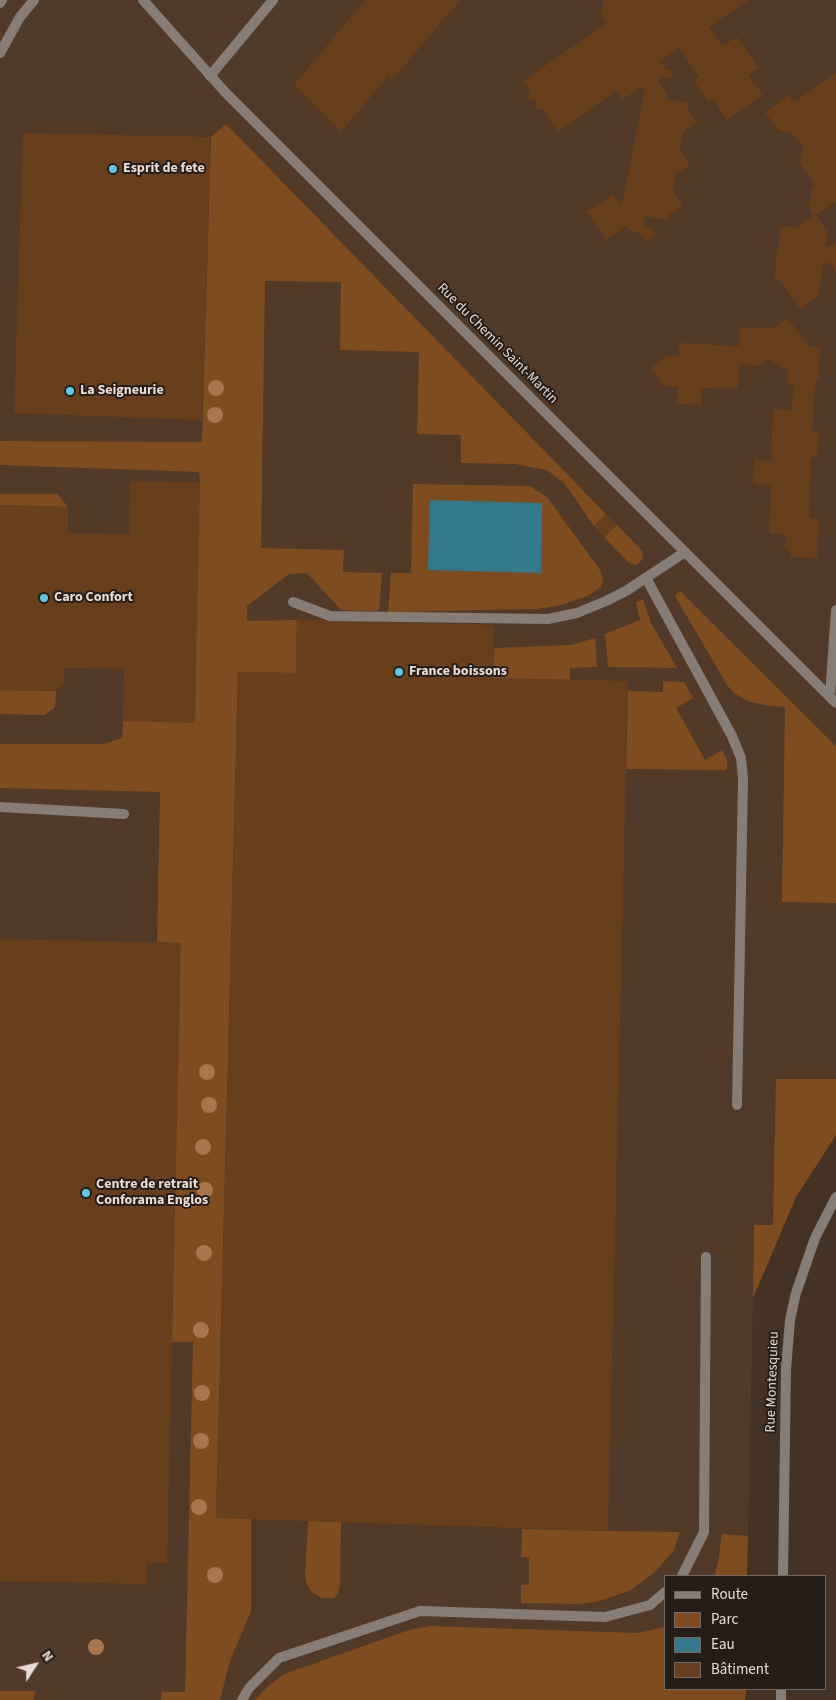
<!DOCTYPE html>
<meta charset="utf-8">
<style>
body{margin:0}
#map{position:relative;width:836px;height:1700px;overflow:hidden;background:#443325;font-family:"Source Sans 3",sans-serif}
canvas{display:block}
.legend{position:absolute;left:664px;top:1575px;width:162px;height:115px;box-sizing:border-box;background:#251d17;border:1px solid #736963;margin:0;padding:6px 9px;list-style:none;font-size:15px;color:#e8dcd4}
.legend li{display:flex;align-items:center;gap:10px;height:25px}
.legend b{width:25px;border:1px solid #736963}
.north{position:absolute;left:10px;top:1640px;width:50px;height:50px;-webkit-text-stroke:4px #251d17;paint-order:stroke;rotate:55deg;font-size:14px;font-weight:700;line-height:20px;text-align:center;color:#e8dcd4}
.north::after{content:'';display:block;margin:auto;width:18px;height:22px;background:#e8dcd4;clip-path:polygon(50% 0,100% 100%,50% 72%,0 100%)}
</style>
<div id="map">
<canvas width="836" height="1700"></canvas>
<ul class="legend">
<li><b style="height:6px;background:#867d76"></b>Route</li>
<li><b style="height:14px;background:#7f4c1f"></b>Parc</li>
<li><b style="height:14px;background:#33788b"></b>Eau</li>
<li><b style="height:14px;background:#673f1c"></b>Bâtiment</li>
</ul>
<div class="north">N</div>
</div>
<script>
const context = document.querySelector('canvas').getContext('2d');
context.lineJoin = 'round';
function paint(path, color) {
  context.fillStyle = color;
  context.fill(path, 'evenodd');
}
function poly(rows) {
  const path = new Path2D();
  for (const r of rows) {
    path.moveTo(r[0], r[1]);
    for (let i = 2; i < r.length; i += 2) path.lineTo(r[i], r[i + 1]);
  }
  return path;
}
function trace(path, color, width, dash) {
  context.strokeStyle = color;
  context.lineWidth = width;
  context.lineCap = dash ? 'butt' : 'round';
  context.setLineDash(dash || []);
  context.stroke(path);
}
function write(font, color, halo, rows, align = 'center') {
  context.font = font + ' "Source Sans 3",sans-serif';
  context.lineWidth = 4;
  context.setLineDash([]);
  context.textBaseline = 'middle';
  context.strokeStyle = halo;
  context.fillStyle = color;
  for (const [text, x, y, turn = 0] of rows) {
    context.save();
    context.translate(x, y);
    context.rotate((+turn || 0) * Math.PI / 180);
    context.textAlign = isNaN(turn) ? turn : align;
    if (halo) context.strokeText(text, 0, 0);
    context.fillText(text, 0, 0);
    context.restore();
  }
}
paint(poly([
 [0,0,836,0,836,1135,796,1197,753,1298,747,1576,665,1576,665,1689,746,1689,745,1700,0,1700]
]), '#513a28');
paint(poly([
 [226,124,606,514,594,526,565,484,547,470,515,464,461,463,461,435,417,434,419,352,340,350,341,282,265,281,261,548,344,550,343,572,382,573,379,611,341,610,307,573,289,574,247,606,247,621,297,620,296,673,238,672,216,1517,251,1519,251,1611,230,1661,220,1700,161,1700,162,1692,185,1692,193,1342,172,1342,180,943,157,942,160,792,0,788,0,744,104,744,122,738,123,721,200,482,199,472,0,465,0,441,202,442,211,137],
 [413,484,530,486,548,498,600,570,603,579,601,587,588,596,558,606,536,609,388,612,391,573,411,573],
 [0,494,58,494,68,507,0,505],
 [617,525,643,552,642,560,636,565,629,563,604,537],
 [680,591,836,746,836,903,782,902,785,707,764,705,748,701,734,693,727,685,675,596],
 [643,599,651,623,677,668,608,667,605,634,640,620,636,602],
 [595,638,597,667,570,668,570,680,493,678,494,648,571,645],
 [663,681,684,682,693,698,676,708,705,760,722,750,727,760,727,770,626,769,628,691,663,692],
 [0,690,56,691,55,707,45,715,0,714],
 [776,1079,836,1079,836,1135,796,1197,753,1298,754,1225,773,1225],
 [308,1521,341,1522,340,1583,338,1594,334,1598,322,1598,312,1592,307,1585,305,1576],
 [522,1529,608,1531,680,1532,674,1550,655,1572,631,1590,600,1601,579,1604,521,1603,521,1585,529,1584,529,1558,521,1557],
 [722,1534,748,1536,747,1576,714,1576,718,1562],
 [430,1626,637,1633,665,1627,665,1689,746,1689,745,1700,255,1700,267,1687,284,1674,409,1630],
 [0,1691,36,1691,33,1700,0,1700]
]), '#7f4c1f');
paint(poly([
 [430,500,542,503,541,573,428,570]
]), '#33788b');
paint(poly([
 [365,0,460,0,392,80,388,76,341,132,294,85],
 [604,0,749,0,709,27,722,46,737,37,759,68,748,75,763,95,727,120,713,99,708,102,694,81,699,77,679,48,660,61,666,69,673,71,671,79,663,77,658,80,667,94,666,99,688,103,687,108,697,122,683,132,680,149,690,164,675,175,673,191,683,206,667,216,667,220,645,216,643,226,652,228,656,234,646,242,640,233,629,231,626,226,606,240,587,212,613,195,619,203,623,200,645,89,640,88,622,100,616,91,558,132,543,110,535,109,537,101,528,99,530,91,523,81,607,23,601,14],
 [836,73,836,203,833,203,816,215,828,232,826,246,832,246,836,244,836,272,830,263,823,263,819,295,800,309,780,280,774,279,781,226,796,228,813,216,809,210,812,188,815,186,800,163,803,148,794,135,778,130,765,112,789,95,794,102],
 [23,133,211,137,202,420,14,413],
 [787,318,811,347,820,347,819,380,815,380,812,433,819,433,817,457,811,457,809,519,819,519,817,558,791,557,791,553,783,546,788,541,781,533,769,533,771,485,753,484,754,460,771,461,773,409,792,410,794,384,787,384,788,370,784,369,768,358,762,366,739,364,738,389,701,388,701,405,677,404,678,387,663,386,651,368,667,356,679,356,679,343,739,346,740,327,772,329],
 [130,481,200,482,195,723,123,721,124,669,65,668,64,683,56,691,0,690,0,505,68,507,68,533,129,534],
 [606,514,617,525,604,537,594,526],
 [297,619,494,625,493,678,628,681,608,1531,216,1518,238,672,296,673],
 [0,939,181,943,167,1563,147,1563,147,1584,0,1581]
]), '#673f1c');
trace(poly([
 [210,76,273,0],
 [646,578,732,736,741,758,743,779,737,1105],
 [293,602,330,616,548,619,577,613,606,601,626,591,685,552],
 [830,697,836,610],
 [0,807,124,814],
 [682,1576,704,1532,706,1257],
 [242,1700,249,1688,279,1658,420,1611,605,1617,650,1605,665,1592]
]), '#867d76', 10);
trace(poly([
 [143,0,225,92,836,703],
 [0,3,2,0],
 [0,53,20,17,34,0],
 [783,1576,786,1369,790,1320,796,1293,815,1238,836,1197],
 [781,1700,781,1689]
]), '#867d76', 10);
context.fillStyle = '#a8754c';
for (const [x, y] of [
 [216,388],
 [215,415],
 [207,1072],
 [209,1105],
 [203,1147],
 [205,1190],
 [204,1253],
 [201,1330],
 [202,1393],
 [201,1441],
 [199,1507],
 [215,1575],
 [96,1647]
]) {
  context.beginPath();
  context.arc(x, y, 8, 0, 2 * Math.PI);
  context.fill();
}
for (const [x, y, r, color] of [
 [113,169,5,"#5ac8e6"],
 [70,391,5,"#5ac8e6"],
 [44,598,5,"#5ac8e6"],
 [399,672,5,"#5ac8e6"],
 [86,1193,5,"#5ac8e6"]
]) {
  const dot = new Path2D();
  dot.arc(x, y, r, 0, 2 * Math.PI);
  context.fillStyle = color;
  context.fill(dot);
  trace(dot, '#251d17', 2);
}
write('bold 14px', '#e8dcd4', '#251d17', [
 ["Esprit de fete",123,169],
 ["La Seigneurie",80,391],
 ["Caro Confort",54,598],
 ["France boissons",409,672],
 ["Centre de retrait",96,1185],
 ["Conforama Englos",96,1201]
], 'left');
write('14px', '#e8dcd4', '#251d17', [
 ["Rue du Chemin Saint-Martin",497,344,45],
 ["Rue Montesquieu",773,1382,-88]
]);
</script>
